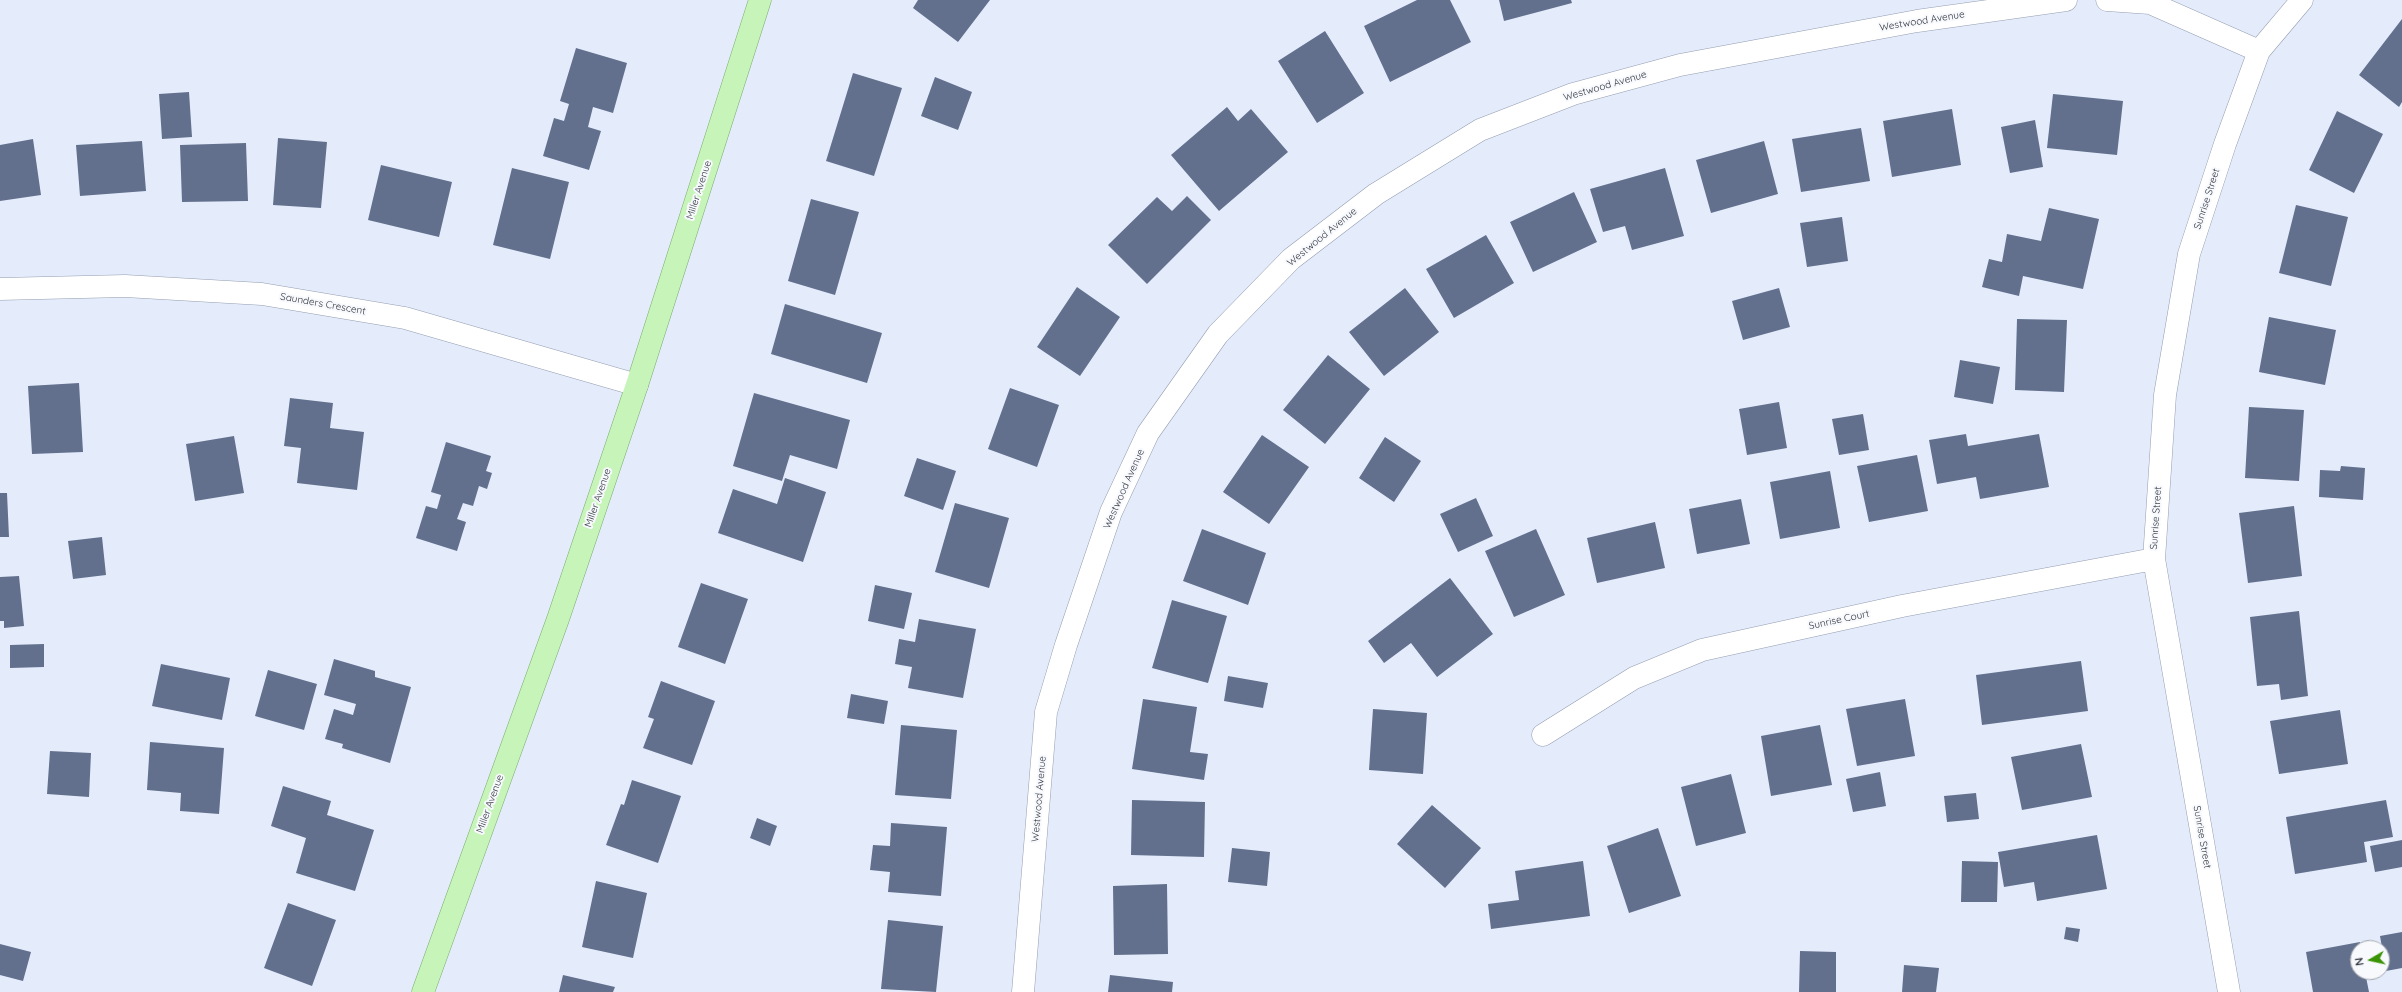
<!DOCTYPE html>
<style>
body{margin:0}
#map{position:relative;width:2402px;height:992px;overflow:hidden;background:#e4ecfc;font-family:Quicksand,sans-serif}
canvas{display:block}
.north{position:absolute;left:2350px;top:940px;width:40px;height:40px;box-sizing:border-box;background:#f7f9fd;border:1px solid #a8abb1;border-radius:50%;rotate:261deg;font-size:11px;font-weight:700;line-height:16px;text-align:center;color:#32363e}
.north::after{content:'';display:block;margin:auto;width:14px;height:18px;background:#3a9305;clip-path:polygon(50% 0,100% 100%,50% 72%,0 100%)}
</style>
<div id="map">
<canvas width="2402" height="992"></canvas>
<div class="north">N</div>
</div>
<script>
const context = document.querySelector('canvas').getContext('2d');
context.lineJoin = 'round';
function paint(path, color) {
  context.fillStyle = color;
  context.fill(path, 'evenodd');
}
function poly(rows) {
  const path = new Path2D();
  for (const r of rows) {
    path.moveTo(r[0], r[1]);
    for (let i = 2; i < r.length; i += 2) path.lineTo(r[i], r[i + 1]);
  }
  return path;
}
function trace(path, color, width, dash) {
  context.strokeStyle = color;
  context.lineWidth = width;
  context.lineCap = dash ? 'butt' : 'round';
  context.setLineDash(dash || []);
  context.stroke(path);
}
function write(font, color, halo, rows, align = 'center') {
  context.font = font + ' Quicksand,sans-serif';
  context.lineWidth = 4;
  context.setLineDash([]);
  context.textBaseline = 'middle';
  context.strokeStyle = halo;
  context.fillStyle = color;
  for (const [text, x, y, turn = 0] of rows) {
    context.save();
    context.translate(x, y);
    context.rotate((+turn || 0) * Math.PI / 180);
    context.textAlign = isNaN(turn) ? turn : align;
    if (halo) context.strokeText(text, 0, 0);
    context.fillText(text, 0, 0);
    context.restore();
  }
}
paint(poly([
 [918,0,990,0,958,42,913,8],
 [1417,0,1450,0,1471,42,1390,82,1364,26],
 [1499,0,1571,0,1572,3,1504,21],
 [2402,19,2402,102,2399,107,2359,75],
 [1325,31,1364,93,1317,123,1278,61],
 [576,48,627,63,613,113,593,107,588,127,601,131,589,170,543,156,554,118,564,121,569,104,560,101],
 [853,73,902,88,874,176,826,161],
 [935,77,972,92,958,130,921,116],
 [189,92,192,137,162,139,159,94],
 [2053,94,2123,101,2117,155,2047,148],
 [1227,107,1238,121,1251,109,1288,152,1219,211,1171,155],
 [1952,109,1961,165,1892,177,1883,121],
 [2337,111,2383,134,2354,193,2309,170],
 [2035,120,2043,167,2010,173,2001,127],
 [1861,128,1870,181,1801,192,1792,139],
 [278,138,327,142,321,208,273,205],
 [33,139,41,195,0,201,0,145],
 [142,141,146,191,80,196,76,145],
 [1764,141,1778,194,1711,213,1696,160],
 [246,143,248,201,182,202,180,145],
 [381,165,452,182,439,237,368,220],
 [512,168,569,182,550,259,493,245],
 [1665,168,1684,236,1632,250,1625,226,1603,232,1590,189],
 [1574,192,1597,242,1533,272,1510,222],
 [1187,196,1211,220,1147,284,1108,245,1157,197,1172,211],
 [811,199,859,212,835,295,788,281],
 [2296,205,2348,217,2331,286,2279,273],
 [2049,208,2099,219,2083,289,2023,276,2019,296,1982,287,1989,259,2002,262,2007,234,2041,241],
 [1842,217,1848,261,1807,267,1800,223],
 [1486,235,1514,283,1454,318,1426,269],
 [1077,287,1120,317,1080,376,1037,347],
 [1405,288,1439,332,1384,376,1349,332],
 [1779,288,1790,327,1743,340,1732,301],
 [785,304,882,333,867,383,771,354],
 [2269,317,2336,330,2325,385,2259,372],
 [2017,319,2067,320,2064,392,2015,390],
 [1328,355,1370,389,1325,444,1283,410],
 [1960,360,2000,367,1993,404,1954,397],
 [79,383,83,452,32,454,28,386],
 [1010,388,1059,405,1037,467,988,449],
 [754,393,850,420,837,469,790,455,782,481,733,466],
 [290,398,333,403,330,428,364,432,357,490,297,483,301,448,284,446],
 [1779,402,1787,448,1747,455,1739,409],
 [2249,407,2304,410,2299,481,2245,478],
 [1863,414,1869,450,1839,455,1832,419],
 [1966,434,1968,446,2039,434,2049,487,1980,499,1976,477,1937,484,1929,440],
 [1262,435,1309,467,1269,524,1223,492],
 [234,436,244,493,195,501,186,444],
 [1385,437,1421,461,1394,502,1359,478],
 [446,442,491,456,486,471,492,473,487,489,479,486,473,506,463,503,457,519,466,522,457,551,416,538,426,506,437,509,441,495,431,492],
 [1917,455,1928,511,1869,522,1857,466],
 [917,458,956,471,943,510,904,496],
 [2341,466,2365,468,2363,500,2319,497,2320,470,2340,471],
 [1830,471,1840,528,1780,539,1770,482],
 [785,478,826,492,803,562,718,533,733,489,777,504],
 [0,493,7,493,9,537,0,537],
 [1476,498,1493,536,1458,552,1440,514],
 [1741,499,1750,544,1697,554,1689,509],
 [955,503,1009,518,989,588,935,572],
 [2294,506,2302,576,2248,583,2239,513],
 [1655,522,1665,568,1597,583,1587,538],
 [1202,529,1266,553,1248,605,1183,581],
 [1536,529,1565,595,1514,617,1485,551],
 [102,537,106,575,73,579,68,541],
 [19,576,24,626,4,628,4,621,0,621,0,577],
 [1450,578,1493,634,1437,677,1411,643,1384,663,1368,641],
 [701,583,748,599,725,664,678,647],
 [875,585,912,593,904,629,868,621],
 [1172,600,1227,616,1208,683,1152,668],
 [2299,611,2308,696,2281,700,2279,684,2257,686,2250,617],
 [919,619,976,629,963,698,908,688,912,667,895,664,899,639,915,642],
 [44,644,44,667,10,668,10,645],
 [334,659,375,671,375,677,411,687,390,763,342,748,343,744,325,739,334,709,353,715,356,704,324,695],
 [2081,661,2088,711,1982,725,1976,675],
 [161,664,230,678,222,720,152,706],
 [268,670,317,684,304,730,255,716],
 [1228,676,1268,683,1263,708,1224,701],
 [661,681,715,701,692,765,643,748,654,719,648,717],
 [851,694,888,701,884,724,847,718],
 [1143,699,1197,707,1190,752,1208,754,1204,780,1132,769],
 [1905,699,1915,756,1857,766,1846,709],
 [1373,709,1427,713,1423,774,1369,770],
 [2340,710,2348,764,2279,774,2270,721],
 [901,725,957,730,951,799,895,795],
 [1820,725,1832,785,1771,796,1761,736],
 [150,742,224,748,219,814,180,811,181,793,147,790],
 [2081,744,2092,797,2022,810,2011,757],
 [50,751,91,753,89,797,47,794],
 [1880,772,1886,806,1853,812,1846,779],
 [1731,774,1746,833,1696,846,1681,787],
 [632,780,681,796,658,863,606,845,621,804,624,805],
 [283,786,331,801,327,815,374,830,355,891,296,873,306,838,271,826],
 [1976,793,1979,819,1947,822,1944,796],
 [1132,800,1205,802,1204,857,1131,855],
 [2386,800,2393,837,2364,842,2367,862,2295,874,2286,817],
 [1432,805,1481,848,1445,888,1397,844],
 [757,818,777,826,770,846,750,838],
 [891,823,947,827,941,896,888,892,890,872,870,870,873,845,890,846],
 [1658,828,1681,896,1629,913,1607,846],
 [2097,835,2107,889,2037,901,2034,882,2004,887,1998,852],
 [2402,840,2402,867,2375,872,2370,846],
 [1232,848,1270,852,1267,886,1228,882],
 [1583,861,1590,916,1491,929,1488,904,1519,900,1515,871],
 [1962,861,1998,862,1997,902,1961,902],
 [596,881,647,893,633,958,582,947],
 [1167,884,1168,954,1114,955,1113,886],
 [288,903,336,920,312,986,264,968],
 [888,920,943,926,936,992,881,989],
 [2066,927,2080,929,2078,942,2064,939],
 [2402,932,2402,968,2386,971,2380,936],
 [2360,942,2358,972,2365,972,2369,992,2313,992,2306,952],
 [0,944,31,952,23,981,0,975],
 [1800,951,1836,952,1836,992,1799,992],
 [1904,965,1939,968,1936,992,1902,992],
 [563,975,615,987,613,992,559,992],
 [1110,975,1173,982,1172,992,1108,992]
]), '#62708d');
const minor = poly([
 [2107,0,2150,3,2259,51],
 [0,289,125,286,262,294,405,318,637,385],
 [1543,735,1634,678,1702,650,1902,606,2154,559],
 [1023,992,1046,712,1066,645,1111,512,1148,433,1218,334,1291,259,1376,194,1480,130,1573,94,1680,65,1917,21,2066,0],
 [2229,992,2154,559,2165,395,2189,254,2225,144,2259,51,2302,0]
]);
const major = poly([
 [423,992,558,619,637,385,760,0]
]);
trace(minor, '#949daf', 23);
trace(major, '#7bad6f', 23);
trace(minor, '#fff', 22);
trace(major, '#c7f4b8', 22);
write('10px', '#32363e', '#f7f9fd', [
 ["Westwood Avenue",1922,21,-9],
 ["Westwood Avenue",1605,86,-16],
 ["Miller Avenue",699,190,-72],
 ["Sunrise Street",2207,199,-72],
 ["Westwood Avenue",1322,237,-39],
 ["Saunders Crescent",323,304,10],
 ["Westwood Avenue",1124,489,-66],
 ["Miller Avenue",598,498,-71],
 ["Sunrise Street",2156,518,-86],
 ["Sunrise Court",1839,620,-12],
 ["Westwood Avenue",1039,799,-85],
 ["Miller Avenue",490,804,-70],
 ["Sunrise Street",2202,837,80]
]);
</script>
